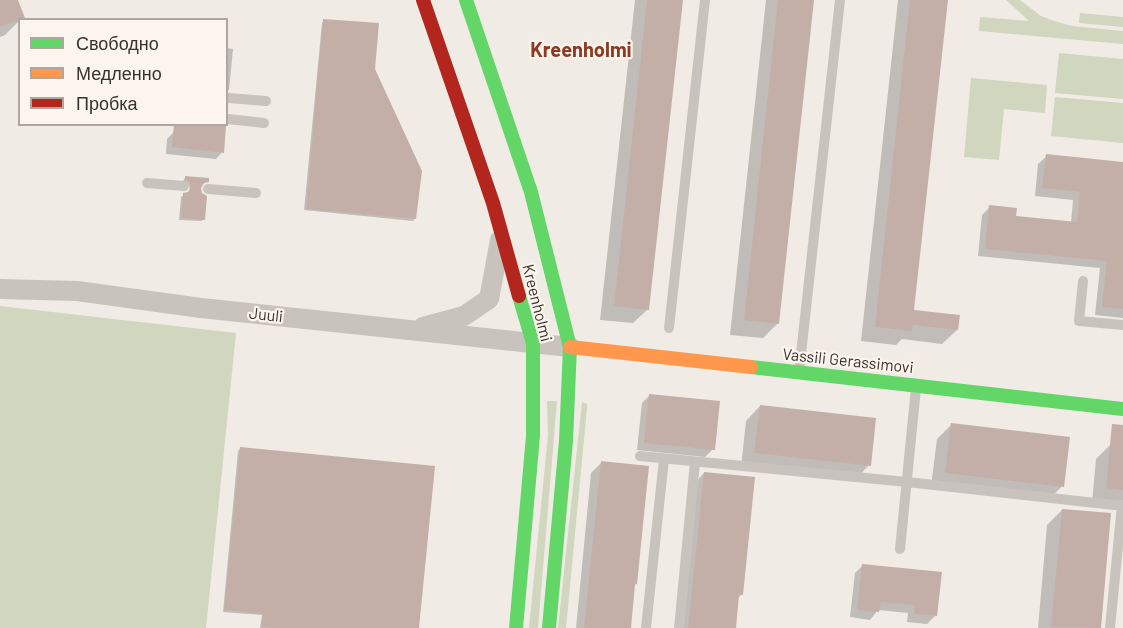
<!DOCTYPE html>
<meta charset="utf-8">
<style>
body{margin:0}
#map{position:relative;width:1123px;height:628px;overflow:hidden;background:#f0ebe5;font-family:Barlow,sans-serif}
canvas{display:block}
.legend{position:absolute;left:18px;top:18px;width:210px;height:108px;box-sizing:border-box;background:#fbf5ee;border:2px solid #aea6a0;margin:0;padding:8px 10px;list-style:none;font-size:18px;color:#3b302b}
.legend li{display:flex;align-items:center;gap:12px;height:30px}
.legend b{width:30px;border:2px solid #aea6a0}
</style>
<div id="map">
<canvas width="1123" height="628"></canvas>
<ul class="legend">
<li><b style="height:8px;background:#63d668"></b>Свободно</li>
<li><b style="height:8px;background:#ff974d"></b>Медленно</li>
<li><b style="height:8px;background:#b3261e"></b>Пробка</li>
</ul>
</div>
<script>
const context = document.querySelector('canvas').getContext('2d');
context.lineJoin = 'round';
function paint(path, color) {
  context.fillStyle = color;
  context.fill(path, 'evenodd');
}
function poly(rows) {
  const path = new Path2D();
  for (const r of rows) {
    path.moveTo(r[0], r[1]);
    for (let i = 2; i < r.length; i += 2) path.lineTo(r[i], r[i + 1]);
  }
  return path;
}
function trace(path, color, width, dash) {
  context.strokeStyle = color;
  context.lineWidth = width;
  context.lineCap = dash ? 'butt' : 'round';
  context.setLineDash(dash || []);
  context.stroke(path);
}
function write(font, color, halo, rows, align = 'center') {
  context.font = font + ' Barlow,sans-serif';
  context.lineWidth = 4.5;
  context.setLineDash([]);
  context.textBaseline = 'middle';
  context.strokeStyle = halo;
  context.fillStyle = color;
  for (const [text, x, y, turn = 0] of rows) {
    context.save();
    context.translate(x, y);
    context.rotate((+turn || 0) * Math.PI / 180);
    context.textAlign = isNaN(turn) ? turn : align;
    if (halo) context.strokeText(text, 0, 0);
    context.fillText(text, 0, 0);
    context.restore();
  }
}
paint(poly([
 [1006,0,1020,0,1041,16,1057,22,1072,26,1123,31,1123,44,979,31,980,17,1029,21],
 [1080,13,1123,17,1123,27,1079,23],
 [1059,53,1123,59,1123,99,1055,93],
 [971,78,1047,85,1045,113,1004,109,999,160,964,157],
 [1055,97,1123,103,1123,143,1051,136],
 [0,306,236,333,206,628,0,628],
 [547,401,557,401,538,628,529,628,548,435],
 [582,402,587,404,587,408,566,628,558,628]
]), '#d1d6bf');
paint(poly([
 [0,0,16,0,23,17,5,35,0,37],
 [635,0,682,0,648,309,633,323,600,320],
 [766,0,813,0,777,324,763,338,730,335],
 [898,0,946,0,913,311,957,330,942,344,902,339,896,345,861,341],
 [324,21,374,69,415,218,413,221,304,210,322,23],
 [226,48,233,49,229,90,226,92],
 [174,132,222,152,216,159,166,154,167,139],
 [1047,156,1123,163,1123,318,1095,315,1100,268,978,256,982,215,990,207,1014,218,1071,223,1073,200,1035,196,1038,164],
 [185,178,207,181,199,187,204,219,201,221,179,220,181,197,190,191,189,185,183,181],
 [650,395,713,449,705,457,637,450,642,403],
 [760,406,869,465,855,480,741,468,746,421],
 [952,424,1062,486,1048,501,931,487,937,439],
 [1111,444,1123,445,1123,505,1092,503,1096,459],
 [240,449,418,628,260,628,262,615,223,612,238,451],
 [602,462,636,584,633,587,629,628,576,628,591,473],
 [704,473,742,594,737,599,734,628,679,628,694,484],
 [1062,510,1109,514,1098,628,1038,628,1047,525],
 [863,565,935,616,927,624,907,622,908,613,878,610,870,620,850,617,855,573]
]), '#0003');
paint(poly([
 [0,0,18,0,25,18,0,27],
 [647,0,683,0,649,310,614,306],
 [778,0,814,0,779,324,744,320],
 [910,0,948,0,914,310,960,315,958,330,913,325,912,331,875,327],
 [323,19,379,23,375,69,422,171,416,219,306,209],
 [174,124,223,124,226,126,224,153,172,147],
 [1046,154,1123,162,1123,309,1102,307,1107,261,985,249,989,205,1017,208,1016,216,1077,222,1080,192,1042,188],
 [185,176,209,178,209,182,204,183,201,188,202,193,207,196,205,220,181,218,183,193,188,192,191,187,190,182,185,179],
 [649,394,720,401,715,450,644,443],
 [760,405,876,418,871,466,754,453],
 [951,423,1070,437,1064,487,945,473],
 [1112,424,1123,425,1123,490,1106,488],
 [240,447,435,466,419,628,272,628,262,627,263,614,224,610],
 [601,461,649,466,637,584,635,584,631,628,584,628],
 [704,472,755,477,743,595,739,594,736,628,688,628],
 [1062,509,1111,513,1101,628,1051,627],
 [862,564,942,572,937,616,914,614,915,605,881,602,879,612,857,610]
]), '#c3afa7');
trace(poly([
 [229,98,266,101],
 [228,119,264,123],
 [147,183,184,186],
 [208,189,256,193],
 [1083,281,1079,321,1123,325],
 [669,328,705,0],
 [799,372,840,0],
 [640,456,907,482,1123,506],
 [900,549,916,388],
 [646,628,664,459],
 [679,628,695,462],
 [1110,628,1122,505]
]), '#c9c3be', 10);
trace(poly([
 [0,289,77,291,201,308,570,347],
 [423,327,464,316,489,299,500,240]
]), '#c9c3be', 20);
trace(poly([
 [466,0,531,192,570,347,566,441,549,628],
 [751,367,1123,409],
 [516,628,533,436,533,343,519,296]
]), '#63d668', 14);
trace(poly([
 [570,347,751,367]
]), '#ff974d', 14);
trace(poly([
 [423,0,493,203,519,296]
]), '#b3261e', 14);
write('16px', '#3b302b', '#fbf5ee', [
 ["Kreenholmi",537,303,76],
 ["Juuli",266,315,6],
 ["Vassili Gerassimovi",848,361,6]
]);
write('bold 20px', '#8c3b22', '#fbf5ee', [
 ["Kreenholmi",581,50]
]);
</script>
